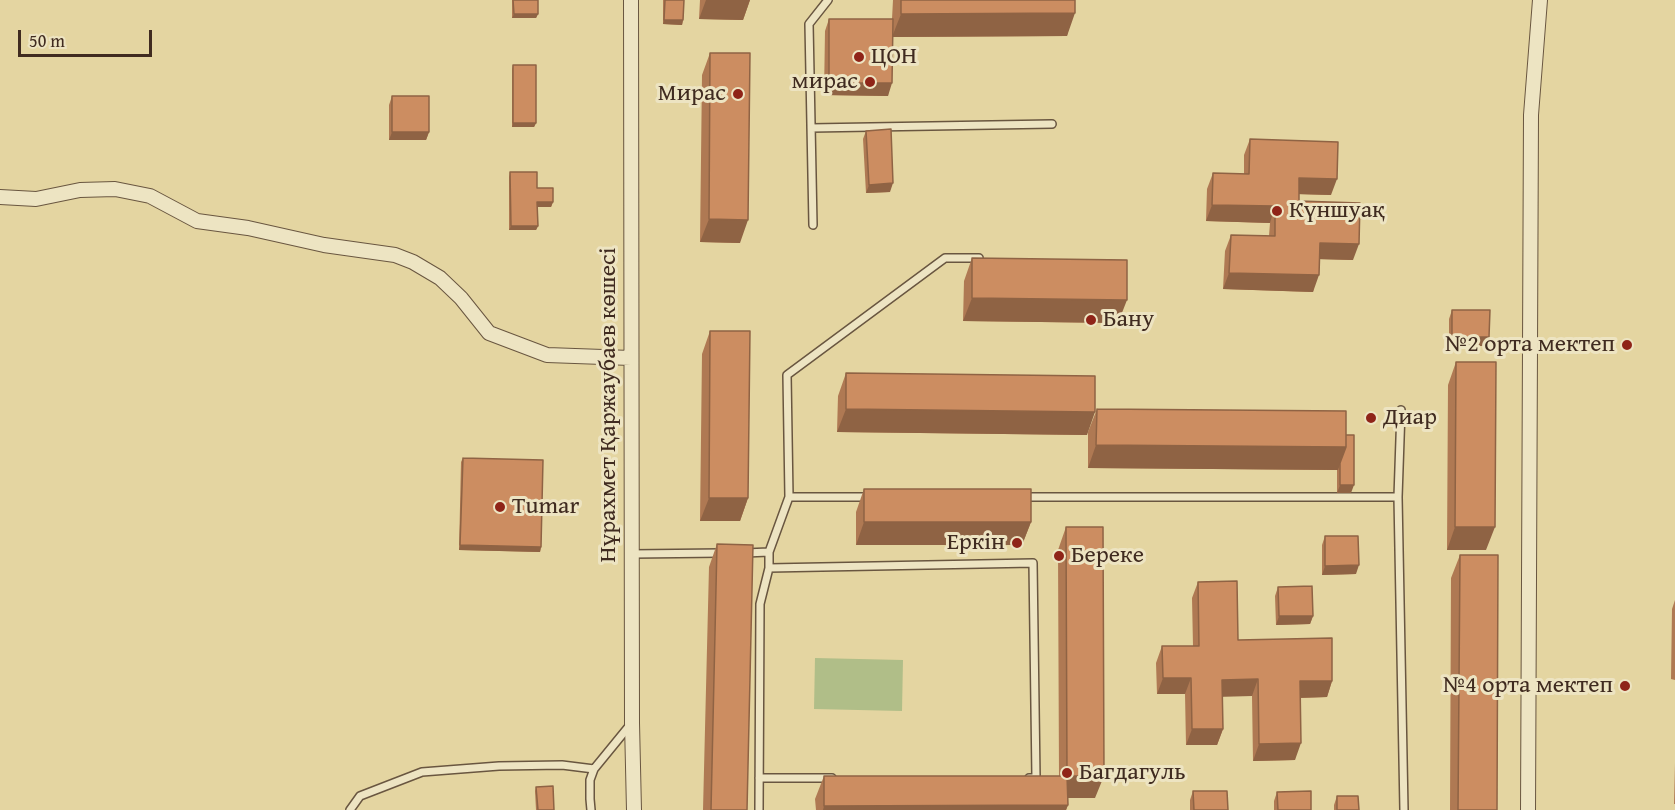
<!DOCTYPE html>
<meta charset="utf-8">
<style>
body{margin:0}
#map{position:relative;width:1675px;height:810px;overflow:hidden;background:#e4d5a1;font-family:"Gentium Book Plus",serif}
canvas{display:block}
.scale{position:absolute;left:18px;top:30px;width:134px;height:27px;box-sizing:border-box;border:3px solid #402b20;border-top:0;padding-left:8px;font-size:18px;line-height:21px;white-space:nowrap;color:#402b20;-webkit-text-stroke:4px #ede4c2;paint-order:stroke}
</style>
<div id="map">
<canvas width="1675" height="810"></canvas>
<div class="scale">50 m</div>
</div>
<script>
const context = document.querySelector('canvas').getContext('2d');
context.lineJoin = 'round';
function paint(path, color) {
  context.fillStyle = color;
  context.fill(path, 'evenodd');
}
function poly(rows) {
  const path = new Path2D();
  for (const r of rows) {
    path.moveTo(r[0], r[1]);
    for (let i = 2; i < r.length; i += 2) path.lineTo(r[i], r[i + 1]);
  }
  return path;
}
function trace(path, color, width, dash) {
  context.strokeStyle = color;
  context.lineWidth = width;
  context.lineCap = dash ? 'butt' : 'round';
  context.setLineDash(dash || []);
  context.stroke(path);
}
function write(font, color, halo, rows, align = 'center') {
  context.font = font + ' "Gentium Book Plus",serif';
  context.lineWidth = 6;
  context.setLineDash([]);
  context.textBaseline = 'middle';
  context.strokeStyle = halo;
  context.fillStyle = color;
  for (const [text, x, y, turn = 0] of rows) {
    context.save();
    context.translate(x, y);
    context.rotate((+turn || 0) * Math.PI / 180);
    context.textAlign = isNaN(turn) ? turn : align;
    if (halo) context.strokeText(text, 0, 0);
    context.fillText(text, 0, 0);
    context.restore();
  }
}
paint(poly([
 [815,658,903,660,902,711,814,709]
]), '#b0be88');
const lane = poly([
 [811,128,1052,124],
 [813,225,809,24,828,0],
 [1401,410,1398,497,1404,810],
 [789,497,870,497],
 [1022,497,1398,497],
 [769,552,789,497,787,375,945,258,979,258],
 [745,553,769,552,769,568,760,604,759,810],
 [632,554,722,553],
 [769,568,1033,563,1036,778,1029,778],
 [759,778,832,778],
 [350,810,360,796,422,772,499,766,562,765,594,769],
 [591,810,590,799,590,780,594,769,630,725]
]);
const street = poly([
 [631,0,632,723,634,810],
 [0,197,36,199,80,190,115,189,150,196,197,221,248,228,324,245,395,255,413,262,440,278,461,298,489,333,547,355,631,358],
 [1528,810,1531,115,1540,0]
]);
trace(lane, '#695640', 10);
trace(street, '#695640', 16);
trace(lane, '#ede4c2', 7);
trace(street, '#ede4c2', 14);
paint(poly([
 [512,0,538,0,538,14,536,18,512,18],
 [663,0,684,0,683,20,682,25,663,24],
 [700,0,750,0,743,20,699,19],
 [893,0,1075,0,1067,36,893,37,888,96,824,95,825,31,829,19,892,19],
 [710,53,740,243,700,242,702,75],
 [513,65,536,123,534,127,512,127,512,69],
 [392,96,429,132,426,140,389,140,389,105],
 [866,131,890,192,866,193,863,139],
 [1250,139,1331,195,1299,194,1299,201,1353,260,1320,259,1313,292,1223,289,1225,251,1231,235,1269,236,1270,223,1206,221,1207,189,1213,173,1244,174,1244,155],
 [510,172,537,188,553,202,551,207,537,207,538,226,536,230,509,230,509,177],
 [972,258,1118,323,963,321,964,281],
 [1452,310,1486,346,1449,346,1449,319],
 [710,331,748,498,740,521,700,521,702,354],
 [1456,362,1486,550,1447,550,1448,385],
 [846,373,1087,435,837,432,838,396],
 [1097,409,1346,435,1351,493,1337,493,1337,470,1088,468,1088,432],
 [463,458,541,547,540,552,459,550,461,462],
 [864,489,1031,522,1022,545,856,545,856,512],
 [1066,527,1095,798,1068,798,1068,805,1066,810,816,810,815,799,824,776,1059,776,1058,550],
 [1325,536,1356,574,1322,575,1322,545],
 [717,544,747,810,703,810,709,567],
 [1460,555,1497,810,1450,810,1451,578],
 [1198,582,1238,640,1332,681,1327,697,1300,698,1295,760,1253,761,1252,696,1222,696,1223,729,1217,745,1186,745,1185,694,1157,694,1156,663,1162,646,1193,646,1192,598],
 [1278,587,1313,616,1310,624,1276,625,1275,596],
 [1675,600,1675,680,1671,679,1672,609],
 [1675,763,1675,804,1674,804],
 [536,787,554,810,536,810,535,791],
 [1193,791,1228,810,1190,810,1190,800],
 [1277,792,1311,810,1274,810,1274,801],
 [1337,796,1359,810,1334,810,1334,805]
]), '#af7953');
paint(poly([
 [706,0,750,0,743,20,699,19],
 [1075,13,1067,36,892,37,901,14],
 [514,14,538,14,536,18,512,18],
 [664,20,683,20,682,25,663,24],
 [829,83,892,83,888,96,824,95],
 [513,123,536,123,534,127,512,127],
 [392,132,429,132,426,140,389,140],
 [1299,178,1337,179,1331,195,1294,194],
 [893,183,890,192,866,193,869,185],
 [537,202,553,202,551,207,536,207],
 [1212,205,1275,206,1270,223,1206,221],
 [709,219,748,220,740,243,700,242],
 [511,226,538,226,536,230,509,230],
 [1320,243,1359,244,1353,260,1314,259],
 [1229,273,1319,275,1313,292,1223,289],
 [972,298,1127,300,1118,323,963,321],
 [1452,337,1489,337,1486,346,1449,346],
 [846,409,1095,412,1087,435,837,432],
 [1096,445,1346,447,1338,470,1088,468],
 [1340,485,1354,485,1351,493,1337,493],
 [709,498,748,498,740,521,700,521],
 [864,522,1031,522,1022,545,856,545],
 [1455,527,1495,527,1486,550,1447,550],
 [460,545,541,547,540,552,459,550],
 [1359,565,1356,574,1322,575,1325,566],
 [1279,616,1313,616,1310,624,1276,625],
 [1163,678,1191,678,1185,694,1157,694],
 [1258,679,1252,696,1216,697,1222,680],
 [1300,681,1332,681,1327,697,1294,698],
 [1192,729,1223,729,1217,745,1186,745],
 [1301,743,1295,760,1253,761,1259,744],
 [1067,776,1104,776,1095,798,1059,798],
 [1068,805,1066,810,823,810,824,806]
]), '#8f6344');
const building = poly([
 [513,0,538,0,538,14,514,14,513,0],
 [665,0,684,0,683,20,664,20,665,0],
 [901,0,1075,0,1075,13,901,14,901,0],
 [829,19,893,19,892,83,829,83,829,19],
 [710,53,750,53,748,220,709,219,710,53],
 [513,65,536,65,536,123,513,123,513,65],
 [392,96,429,96,429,132,392,132,392,96],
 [891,129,893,183,869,185,866,131,891,129],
 [1250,139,1338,142,1337,179,1299,178,1299,201,1360,203,1359,244,1320,243,1319,275,1229,273,1231,235,1275,236,1275,206,1212,205,1213,173,1249,174,1250,139],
 [510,172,537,172,537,188,553,188,553,202,537,202,538,226,511,226,510,172],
 [972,258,1127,260,1127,300,972,298,972,258],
 [1452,310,1490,310,1489,337,1452,337,1452,310],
 [710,331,750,331,748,498,709,498,710,331],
 [1456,362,1496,362,1495,527,1455,527,1456,362],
 [846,373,1095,376,1095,412,846,409,846,373],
 [1097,409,1346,411,1346,447,1096,445,1097,409],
 [1346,435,1354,435,1354,485,1340,485,1340,463,1346,447,1346,435],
 [463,458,543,460,541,547,460,545,463,458],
 [864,489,1031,489,1031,522,864,522,864,489],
 [1066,527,1103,527,1104,776,1067,776,1066,527],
 [1325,536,1358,536,1359,565,1325,566,1325,536],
 [717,544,753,545,747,810,711,810,717,544],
 [1460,555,1498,555,1497,810,1458,810,1460,555],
 [1237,581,1238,640,1332,638,1332,681,1300,681,1301,743,1259,744,1258,679,1222,680,1223,729,1192,729,1191,678,1163,678,1162,646,1199,646,1198,582,1237,581],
 [1312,586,1313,616,1279,616,1278,587,1312,586],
 [824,776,1067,776,1068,805,824,806,824,776],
 [553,786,554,810,538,810,536,787,553,786],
 [1193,791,1227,791,1228,810,1194,810,1193,791],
 [1311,791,1311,810,1278,810,1277,792,1311,791],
 [1337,796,1358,796,1359,810,1337,810,1337,796]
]);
paint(building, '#cc8d61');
trace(building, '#8f6344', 1.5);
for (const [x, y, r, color] of [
 [859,57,6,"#8f2418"],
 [870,82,6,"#8f2418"],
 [738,94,6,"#8f2418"],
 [1277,211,6,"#8f2418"],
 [1091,320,6,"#8f2418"],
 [1627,345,6,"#8f2418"],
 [1371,418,6,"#8f2418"],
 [500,507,6,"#8f2418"],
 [1017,543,6,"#8f2418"],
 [1059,556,6,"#8f2418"],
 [1625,686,6,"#8f2418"],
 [1067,773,6,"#8f2418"]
]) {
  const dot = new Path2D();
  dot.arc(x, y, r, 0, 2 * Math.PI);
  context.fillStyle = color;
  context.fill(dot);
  trace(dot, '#ede4c2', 2);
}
write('24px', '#402b20', '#ede4c2', [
 ["ЦОН",871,57],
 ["мирас",858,82,"right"],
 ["Мирас",726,94,"right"],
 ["Күншуақ",1289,211],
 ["Бану",1103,320],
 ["№2 орта мектеп",1615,345,"right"],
 ["Диар",1383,418],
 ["Tumar",512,507],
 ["Еркін",1005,543,"right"],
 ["Береке",1071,556],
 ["№4 орта мектеп",1613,686,"right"],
 ["Багдагуль",1079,773]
], 'left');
write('24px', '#402b20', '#ede4c2', [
 ["Нұрахмет Қаржаубаев көшесі",609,405,-90]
]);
</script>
